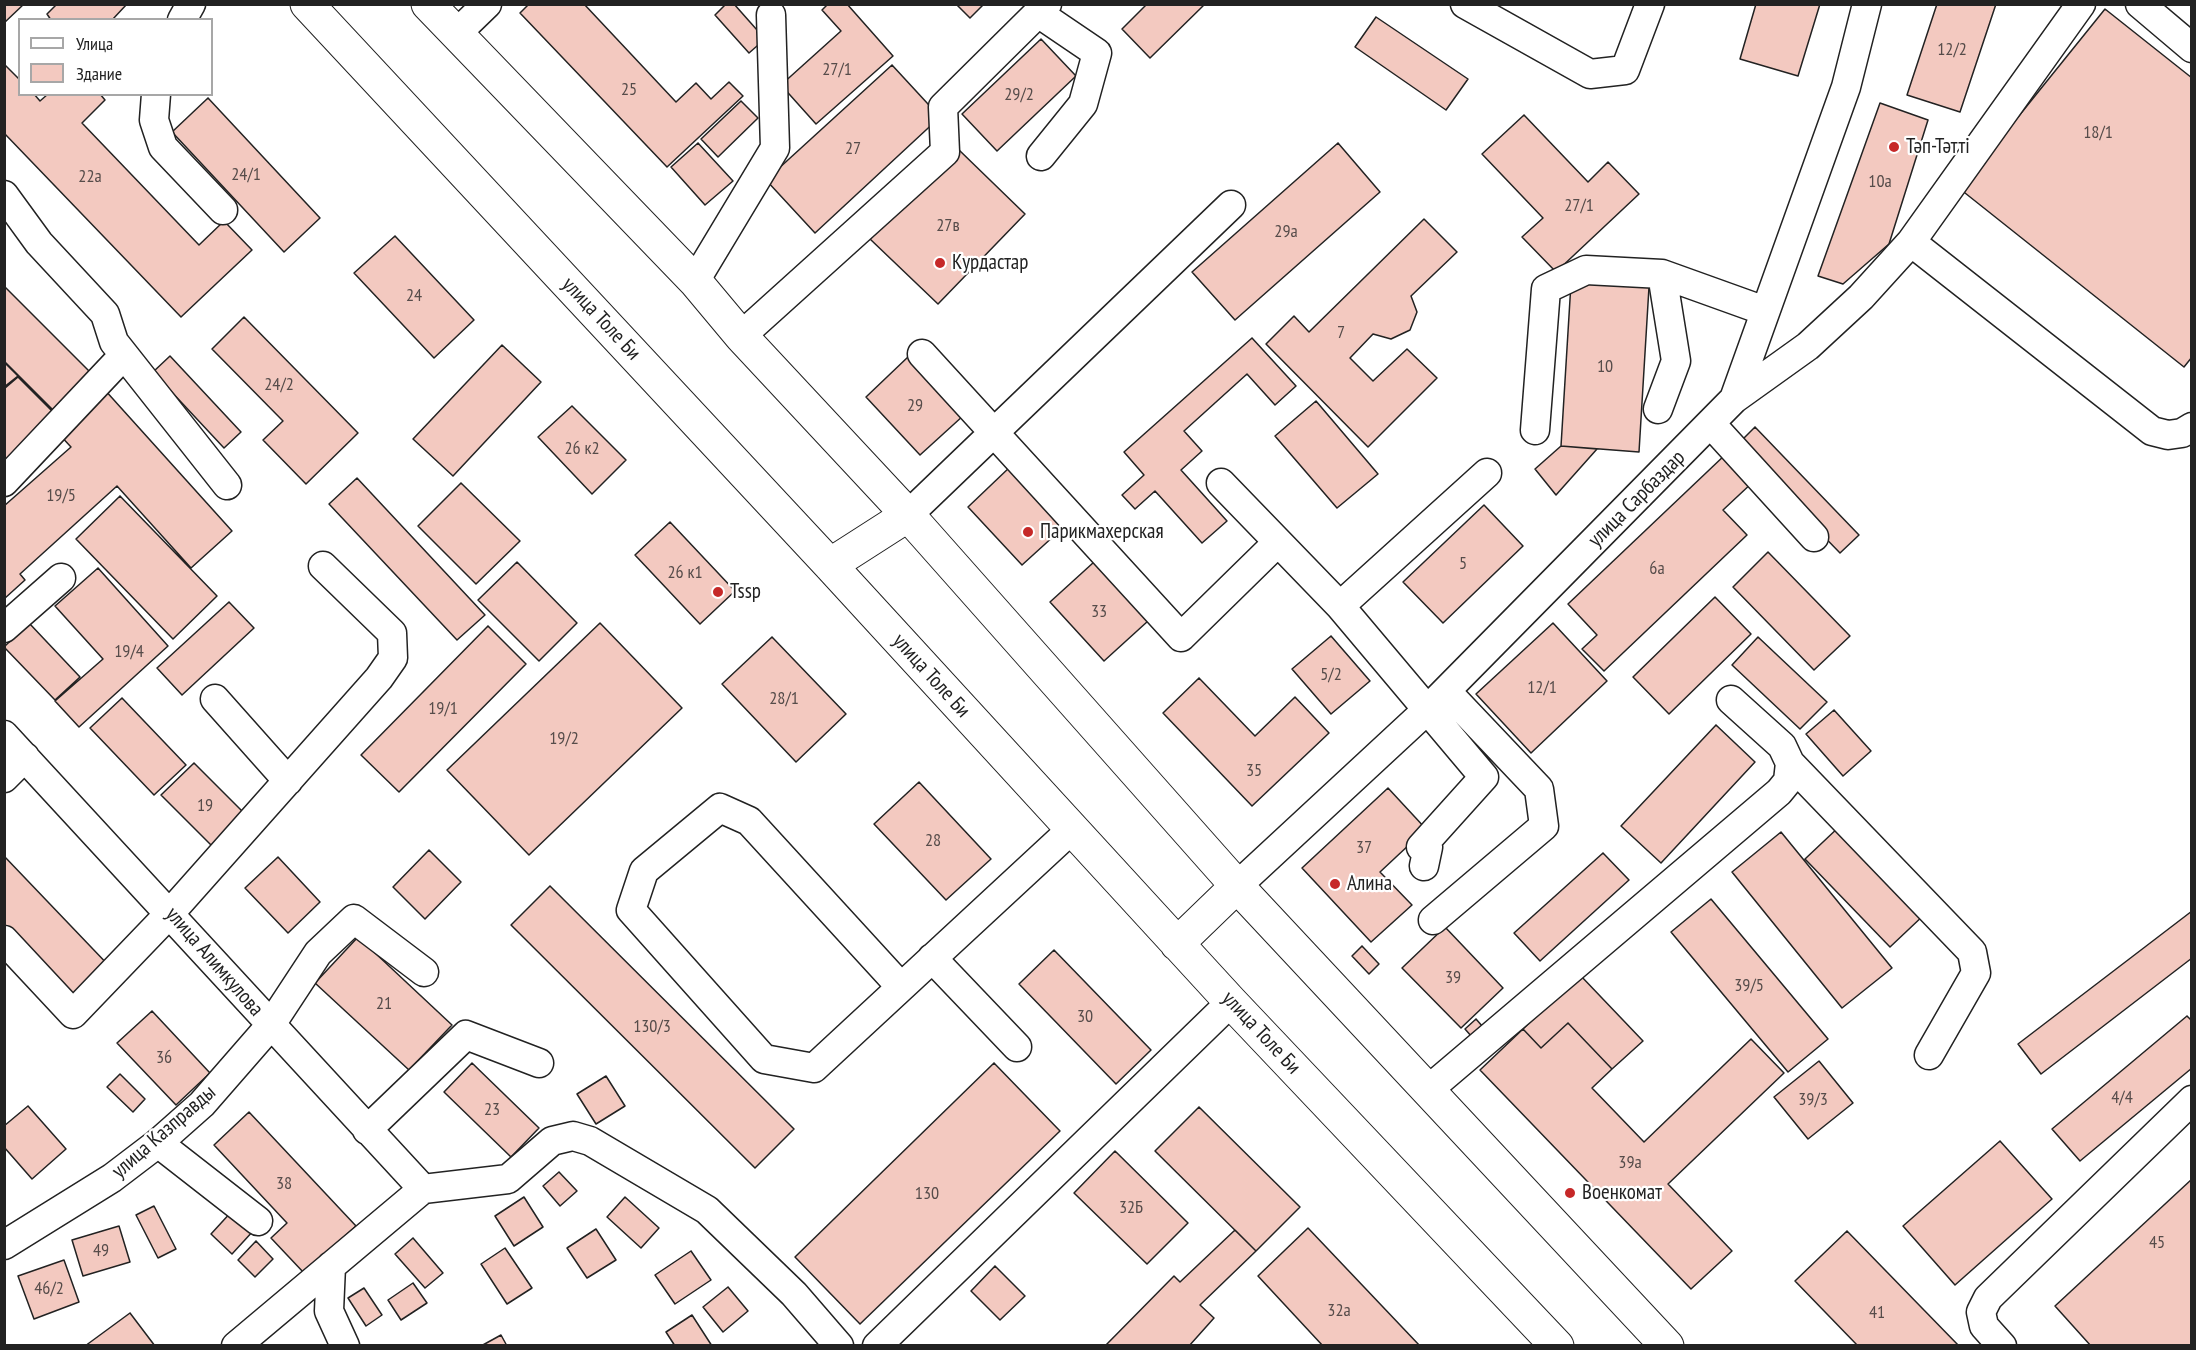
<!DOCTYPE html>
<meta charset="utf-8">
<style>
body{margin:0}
#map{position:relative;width:2196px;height:1350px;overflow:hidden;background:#fff;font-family:"PT Sans Narrow",sans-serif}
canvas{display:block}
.frame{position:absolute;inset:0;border:6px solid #222;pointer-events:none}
.legend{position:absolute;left:18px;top:18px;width:195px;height:78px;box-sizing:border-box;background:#fff;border:2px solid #a7a7a7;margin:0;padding:8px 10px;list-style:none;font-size:18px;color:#222}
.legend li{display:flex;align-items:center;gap:12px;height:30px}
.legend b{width:30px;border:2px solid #a7a7a7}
</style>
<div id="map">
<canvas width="2196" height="1350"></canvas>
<div class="frame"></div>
<ul class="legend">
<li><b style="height:8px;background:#fff"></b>Улица</li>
<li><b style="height:16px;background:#f3c9c0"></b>Здание</li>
</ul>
</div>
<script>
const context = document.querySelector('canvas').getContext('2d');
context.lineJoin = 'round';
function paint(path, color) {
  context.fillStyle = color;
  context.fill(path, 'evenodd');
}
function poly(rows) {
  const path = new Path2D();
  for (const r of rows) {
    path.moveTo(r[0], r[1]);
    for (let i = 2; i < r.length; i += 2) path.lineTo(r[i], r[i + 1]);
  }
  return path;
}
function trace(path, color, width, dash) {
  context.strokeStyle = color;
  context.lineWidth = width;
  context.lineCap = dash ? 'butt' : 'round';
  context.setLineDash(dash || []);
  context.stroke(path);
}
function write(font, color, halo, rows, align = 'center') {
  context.font = font + ' "PT Sans Narrow",sans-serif';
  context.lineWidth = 4.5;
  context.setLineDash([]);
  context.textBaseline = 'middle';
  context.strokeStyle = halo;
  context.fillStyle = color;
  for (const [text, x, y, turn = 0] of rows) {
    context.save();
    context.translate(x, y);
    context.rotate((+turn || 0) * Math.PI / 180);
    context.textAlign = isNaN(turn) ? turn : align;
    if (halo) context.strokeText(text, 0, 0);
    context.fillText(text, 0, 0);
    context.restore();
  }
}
const building = poly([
 [4,4,24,4,4,23,4,4],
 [57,4,127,4,112,20,51,20,47,14,57,4],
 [529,4,584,4,676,102,696,83,711,99,729,82,743,96,667,167,520,13,529,4],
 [726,4,734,4,765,39,749,53,715,15,726,4],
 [828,4,847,4,893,56,816,124,781,85,841,31,822,10,828,4],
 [956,4,984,4,970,18,956,4],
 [1147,4,1205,4,1150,58,1122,29,1147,4],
 [1756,4,1820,4,1798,76,1740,59,1756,4],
 [1937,4,1996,4,1960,112,1907,95,1937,4],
 [2105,9,2192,78,2192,357,2184,367,1960,189,2105,9],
 [1376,17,1468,79,1446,110,1355,47,1376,17],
 [1041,39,1076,76,997,151,962,114,1041,39],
 [4,64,20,80,20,94,34,94,40,101,48,94,100,94,105,100,82,123,199,245,224,221,252,250,181,317,4,133,4,64],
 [892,65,940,117,815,233,766,180,892,65],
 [208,98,320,218,284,252,172,132,208,98],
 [741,101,758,118,718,157,701,139,741,101],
 [1880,103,1928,120,1889,244,1843,284,1818,276,1880,103],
 [1524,115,1588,182,1608,162,1639,194,1556,272,1522,237,1543,218,1482,154,1524,115],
 [698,143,733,181,705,205,671,167,698,143],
 [1338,143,1380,192,1235,320,1192,272,1338,143],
 [958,149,1025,214,938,304,870,239,958,149],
 [1424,219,1457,252,1411,296,1417,312,1410,330,1391,339,1373,334,1350,358,1373,381,1407,349,1437,378,1368,447,1266,344,1294,316,1309,332,1424,219],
 [395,236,474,320,434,358,354,273,395,236],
 [1571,283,1649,287,1639,452,1561,446,1571,283],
 [4,286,94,376,56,413,4,361,4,286],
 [244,317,358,433,306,484,263,440,283,421,212,349,244,317],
 [1252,338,1296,386,1275,405,1247,374,1184,431,1202,451,1181,470,1227,521,1202,543,1155,491,1135,509,1122,495,1144,475,1124,452,1252,338],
 [502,345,541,382,453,476,413,439,502,345],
 [170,356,241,432,224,448,153,372,170,356],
 [909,356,964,415,920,455,866,397,909,356],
 [4,362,18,376,4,387,4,362],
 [18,377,55,414,4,461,4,389,18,377],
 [104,389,232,531,191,568,117,486,20,574,25,580,4,599,4,506,71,447,57,432,104,389],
 [1316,401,1378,474,1337,508,1275,436,1316,401],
 [572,406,626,460,592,494,538,437,572,406],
 [1755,427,1859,535,1840,553,1736,446,1755,427],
 [1561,446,1597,449,1556,495,1535,469,1561,446],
 [1727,453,1754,481,1723,510,1747,535,1604,671,1582,649,1597,635,1568,604,1727,453],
 [1011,466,1066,525,1022,565,968,507,1011,466],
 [357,478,485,615,457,640,329,504,357,478],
 [461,483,520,541,476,584,418,526,461,483],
 [120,496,217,596,173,639,76,539,120,496],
 [1484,505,1523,546,1443,623,1403,582,1484,505],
 [670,522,735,591,700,624,635,555,670,522],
 [1768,552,1850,636,1814,670,1733,587,1768,552],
 [517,562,577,623,539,661,478,600,517,562],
 [1094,562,1148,621,1104,661,1050,602,1094,562],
 [98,568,168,646,79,727,55,701,103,659,55,606,98,568],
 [1715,597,1751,634,1669,714,1633,677,1715,597],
 [229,602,254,628,182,695,157,668,229,602],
 [29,623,80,677,55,700,4,647,29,623],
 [600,623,682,708,529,855,447,770,600,623],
 [1553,623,1607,681,1531,753,1476,694,1553,623],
 [488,626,526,664,399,792,361,755,488,626],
 [1331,636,1370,681,1331,714,1292,669,1331,636],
 [772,637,846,714,796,762,722,684,772,637],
 [1758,637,1827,702,1800,729,1732,665,1758,637],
 [1199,678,1255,736,1295,697,1329,733,1252,806,1163,713,1199,678],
 [122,698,186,765,154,795,90,728,122,698],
 [1834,710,1871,751,1843,776,1806,734,1834,710],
 [1716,725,1755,762,1661,863,1621,826,1716,725],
 [194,763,249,818,216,850,161,795,194,763],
 [919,782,991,859,946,900,874,824,919,782],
 [1388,788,1426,829,1380,872,1412,905,1371,942,1302,868,1388,788],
 [1841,825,1926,913,1890,947,1805,859,1841,825],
 [1781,832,1892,968,1842,1008,1732,872,1781,832],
 [429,850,461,882,425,919,393,887,429,850],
 [1603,853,1629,880,1540,961,1514,933,1603,853],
 [4,856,113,970,74,1006,4,933,4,856],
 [278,857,320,902,288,933,245,888,278,857],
 [550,886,794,1129,755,1168,511,925,550,886],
 [1711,899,1828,1039,1788,1072,1671,932,1711,899],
 [2192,911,2192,958,2041,1074,2018,1044,2192,911],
 [1445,927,1503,988,1461,1028,1402,968,1445,927],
 [358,937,452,1025,409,1070,315,983,358,937],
 [1362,946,1379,964,1369,974,1352,956,1362,946],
 [1054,950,1151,1050,1116,1084,1019,984,1054,950],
 [1580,975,1643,1041,1612,1069,1568,1023,1541,1048,1523,1029,1580,975],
 [152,1011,210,1073,176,1105,117,1043,152,1011],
 [2187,1016,2192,1021,2192,1068,2080,1161,2052,1129,2187,1016],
 [1476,1019,1490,1035,1479,1045,1465,1029,1476,1019],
 [1568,1023,1612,1069,1592,1088,1644,1142,1751,1039,1784,1073,1668,1184,1732,1251,1691,1289,1480,1070,1523,1029,1541,1048,1568,1023],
 [1819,1061,1853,1103,1808,1139,1774,1097,1819,1061],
 [472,1063,539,1128,511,1157,444,1092,472,1063],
 [994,1063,1060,1131,860,1324,795,1257,994,1063],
 [120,1074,145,1099,133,1112,107,1087,120,1074],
 [606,1076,625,1106,596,1124,577,1094,606,1076],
 [28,1106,66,1149,32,1179,4,1147,4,1126,28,1106],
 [1199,1107,1300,1207,1256,1251,1155,1151,1199,1107],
 [249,1112,356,1226,304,1273,271,1238,287,1223,214,1145,249,1112],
 [2000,1141,2052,1199,1955,1285,1903,1226,2000,1141],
 [1115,1151,1188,1223,1147,1264,1074,1193,1115,1151],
 [559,1172,577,1191,560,1206,543,1186,559,1172],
 [2192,1179,2192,1346,2091,1346,2055,1306,2192,1179],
 [524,1197,543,1227,514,1246,495,1216,524,1197],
 [625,1197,659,1228,641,1248,607,1217,625,1197],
 [154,1206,176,1249,158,1258,136,1215,154,1206],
 [233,1210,254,1230,232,1254,211,1234,233,1210],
 [119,1226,130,1262,83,1276,72,1240,119,1226],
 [1308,1228,1420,1346,1323,1346,1258,1276,1308,1228],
 [596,1229,616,1260,587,1278,567,1248,596,1229],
 [1235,1230,1256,1251,1200,1305,1214,1318,1189,1346,1105,1346,1174,1276,1180,1282,1235,1230],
 [1847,1231,1959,1346,1858,1346,1795,1281,1847,1231],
 [413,1238,443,1273,425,1288,395,1254,413,1238],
 [256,1241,273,1259,255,1277,238,1260,256,1241],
 [505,1248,532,1288,507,1304,481,1264,505,1248],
 [691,1251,711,1280,675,1304,655,1275,691,1251],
 [64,1260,79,1302,34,1319,18,1276,64,1260],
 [995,1266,1025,1296,1000,1320,971,1291,995,1266],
 [413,1283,427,1303,401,1320,388,1300,413,1283],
 [728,1287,748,1311,723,1332,703,1307,728,1287],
 [364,1288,382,1315,366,1326,348,1298,364,1288],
 [130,1313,155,1346,85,1346,130,1313],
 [692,1315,712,1346,675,1346,666,1332,692,1315],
 [501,1335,507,1346,481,1346,501,1335]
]);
paint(building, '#f3c9c0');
trace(building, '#222', 1.5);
const minor = poly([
 [1465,4,1590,74,1625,70,1650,4],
 [2140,4,2192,48],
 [1038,13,1097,53,1083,104,1041,156],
 [182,20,191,4],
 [456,34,487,4],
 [156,94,154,120,163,147,223,210],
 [4,195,39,243,105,314,114,342,227,485],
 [1911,242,2152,431,2168,435,2182,433,2192,427],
 [695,281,775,148,771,15],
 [741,336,945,152,943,107,1047,4],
 [922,354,1181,637,1278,542],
 [1734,399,1808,346,1861,297,1911,242,2081,4],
 [1658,409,1676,361,1662,274],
 [1711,424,1814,537],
 [1535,430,1546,289,1586,270,1662,274,1765,311],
 [4,482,124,355],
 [1221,483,1340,606],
 [908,515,1231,205],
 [4,628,61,578],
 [215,699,288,781],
 [4,735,423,1189],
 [1790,763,1972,952,1976,973,1929,1055],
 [4,778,25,757],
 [1424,866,1428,847,1421,847,1484,777,1340,606,1487,473],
 [1237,886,1428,709,1734,399,1846,87,1867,4],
 [1433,920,1544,826,1539,789,1446,691],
 [4,940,73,1014,171,912,379,678,393,658,392,633,323,566],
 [932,958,1017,1047],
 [901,987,749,821,720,808,644,871,631,910,764,1059,814,1068,1072,829],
 [1428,1090,1779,792,1788,781,1790,763,1782,746,1731,700],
 [367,1130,466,1035,539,1063],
 [158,1143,258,1221],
 [4,1245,112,1178,158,1143,202,1104,270,1026,318,953,354,919,424,972],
 [331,1266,329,1311,345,1346],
 [236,1346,423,1189,508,1179,552,1141,573,1136,590,1141,707,1210,794,1294,839,1346],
 [877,1346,1231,1002],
 [2002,1346,1984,1326,1981,1312,1988,1298,2192,1100]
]);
const major = poly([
 [307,4,830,565,1231,1002,1557,1346],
 [428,4,695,281,741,336,908,515,1237,886,1667,1346],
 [830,565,908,515],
 [1177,944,1237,886]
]);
trace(minor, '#222', 31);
trace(major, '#222', 35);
trace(minor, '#fff', 28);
trace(major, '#fff', 33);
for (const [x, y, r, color] of [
 [1894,147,6,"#c62828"],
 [940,263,6,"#c62828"],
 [1028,532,6,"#c62828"],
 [718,592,6,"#c62828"],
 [1335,884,6,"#c62828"],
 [1570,1193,6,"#c62828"]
]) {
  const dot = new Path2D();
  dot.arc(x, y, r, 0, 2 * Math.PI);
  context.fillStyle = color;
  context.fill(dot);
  trace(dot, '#fff', 2);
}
write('18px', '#564c4a', null, [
 ["12/2",1952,50],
 ["27/1",837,70],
 ["25",629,90],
 ["29/2",1019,95],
 ["18/1",2098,133],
 ["27",853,149],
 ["24/1",246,175],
 ["22а",90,177],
 ["10а",1880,182],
 ["27/1",1579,206],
 ["27в",948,226],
 ["29а",1286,232],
 ["24",414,296],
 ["7",1341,333],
 ["10",1605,367],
 ["24/2",279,385],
 ["29",915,406],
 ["26 к2",582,449],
 ["19/5",61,496],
 ["5",1463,564],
 ["6а",1657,569],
 ["26 к1",685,573],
 ["33",1099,612],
 ["19/4",129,652],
 ["5/2",1331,675],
 ["12/1",1542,688],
 ["28/1",784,699],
 ["19/1",443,709],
 ["19/2",564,739],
 ["35",1254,771],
 ["19",205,806],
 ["28",933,841],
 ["37",1364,848],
 ["39",1453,978],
 ["39/5",1749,986],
 ["21",384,1004],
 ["30",1085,1017],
 ["130/3",652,1027],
 ["36",164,1058],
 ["4/4",2122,1098],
 ["39/3",1813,1100],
 ["23",492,1110],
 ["39а",1630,1163],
 ["38",284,1184],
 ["130",927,1194],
 ["32Б",1131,1208],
 ["45",2157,1243],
 ["49",101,1251],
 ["46/2",49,1289],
 ["32а",1339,1311],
 ["41",1877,1313]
]);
write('21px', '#222', '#fff', [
 ["Тәп-Тәтті",1906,147],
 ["Курдастар",952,263],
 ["Парикмахерская",1040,532],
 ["Tssp",730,592],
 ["Алина",1347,884],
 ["Военкомат",1582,1193]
], 'left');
write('21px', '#222', '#fff', [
 ["улица Толе Би",601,319,47],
 ["улица Сарбаздар",1637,499,-45],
 ["улица Толе Би",931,676,48],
 ["улица Алимкулова",214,962,49],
 ["улица Толе Би",1261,1033,47],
 ["улица Казправды",164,1132,-41]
]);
</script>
